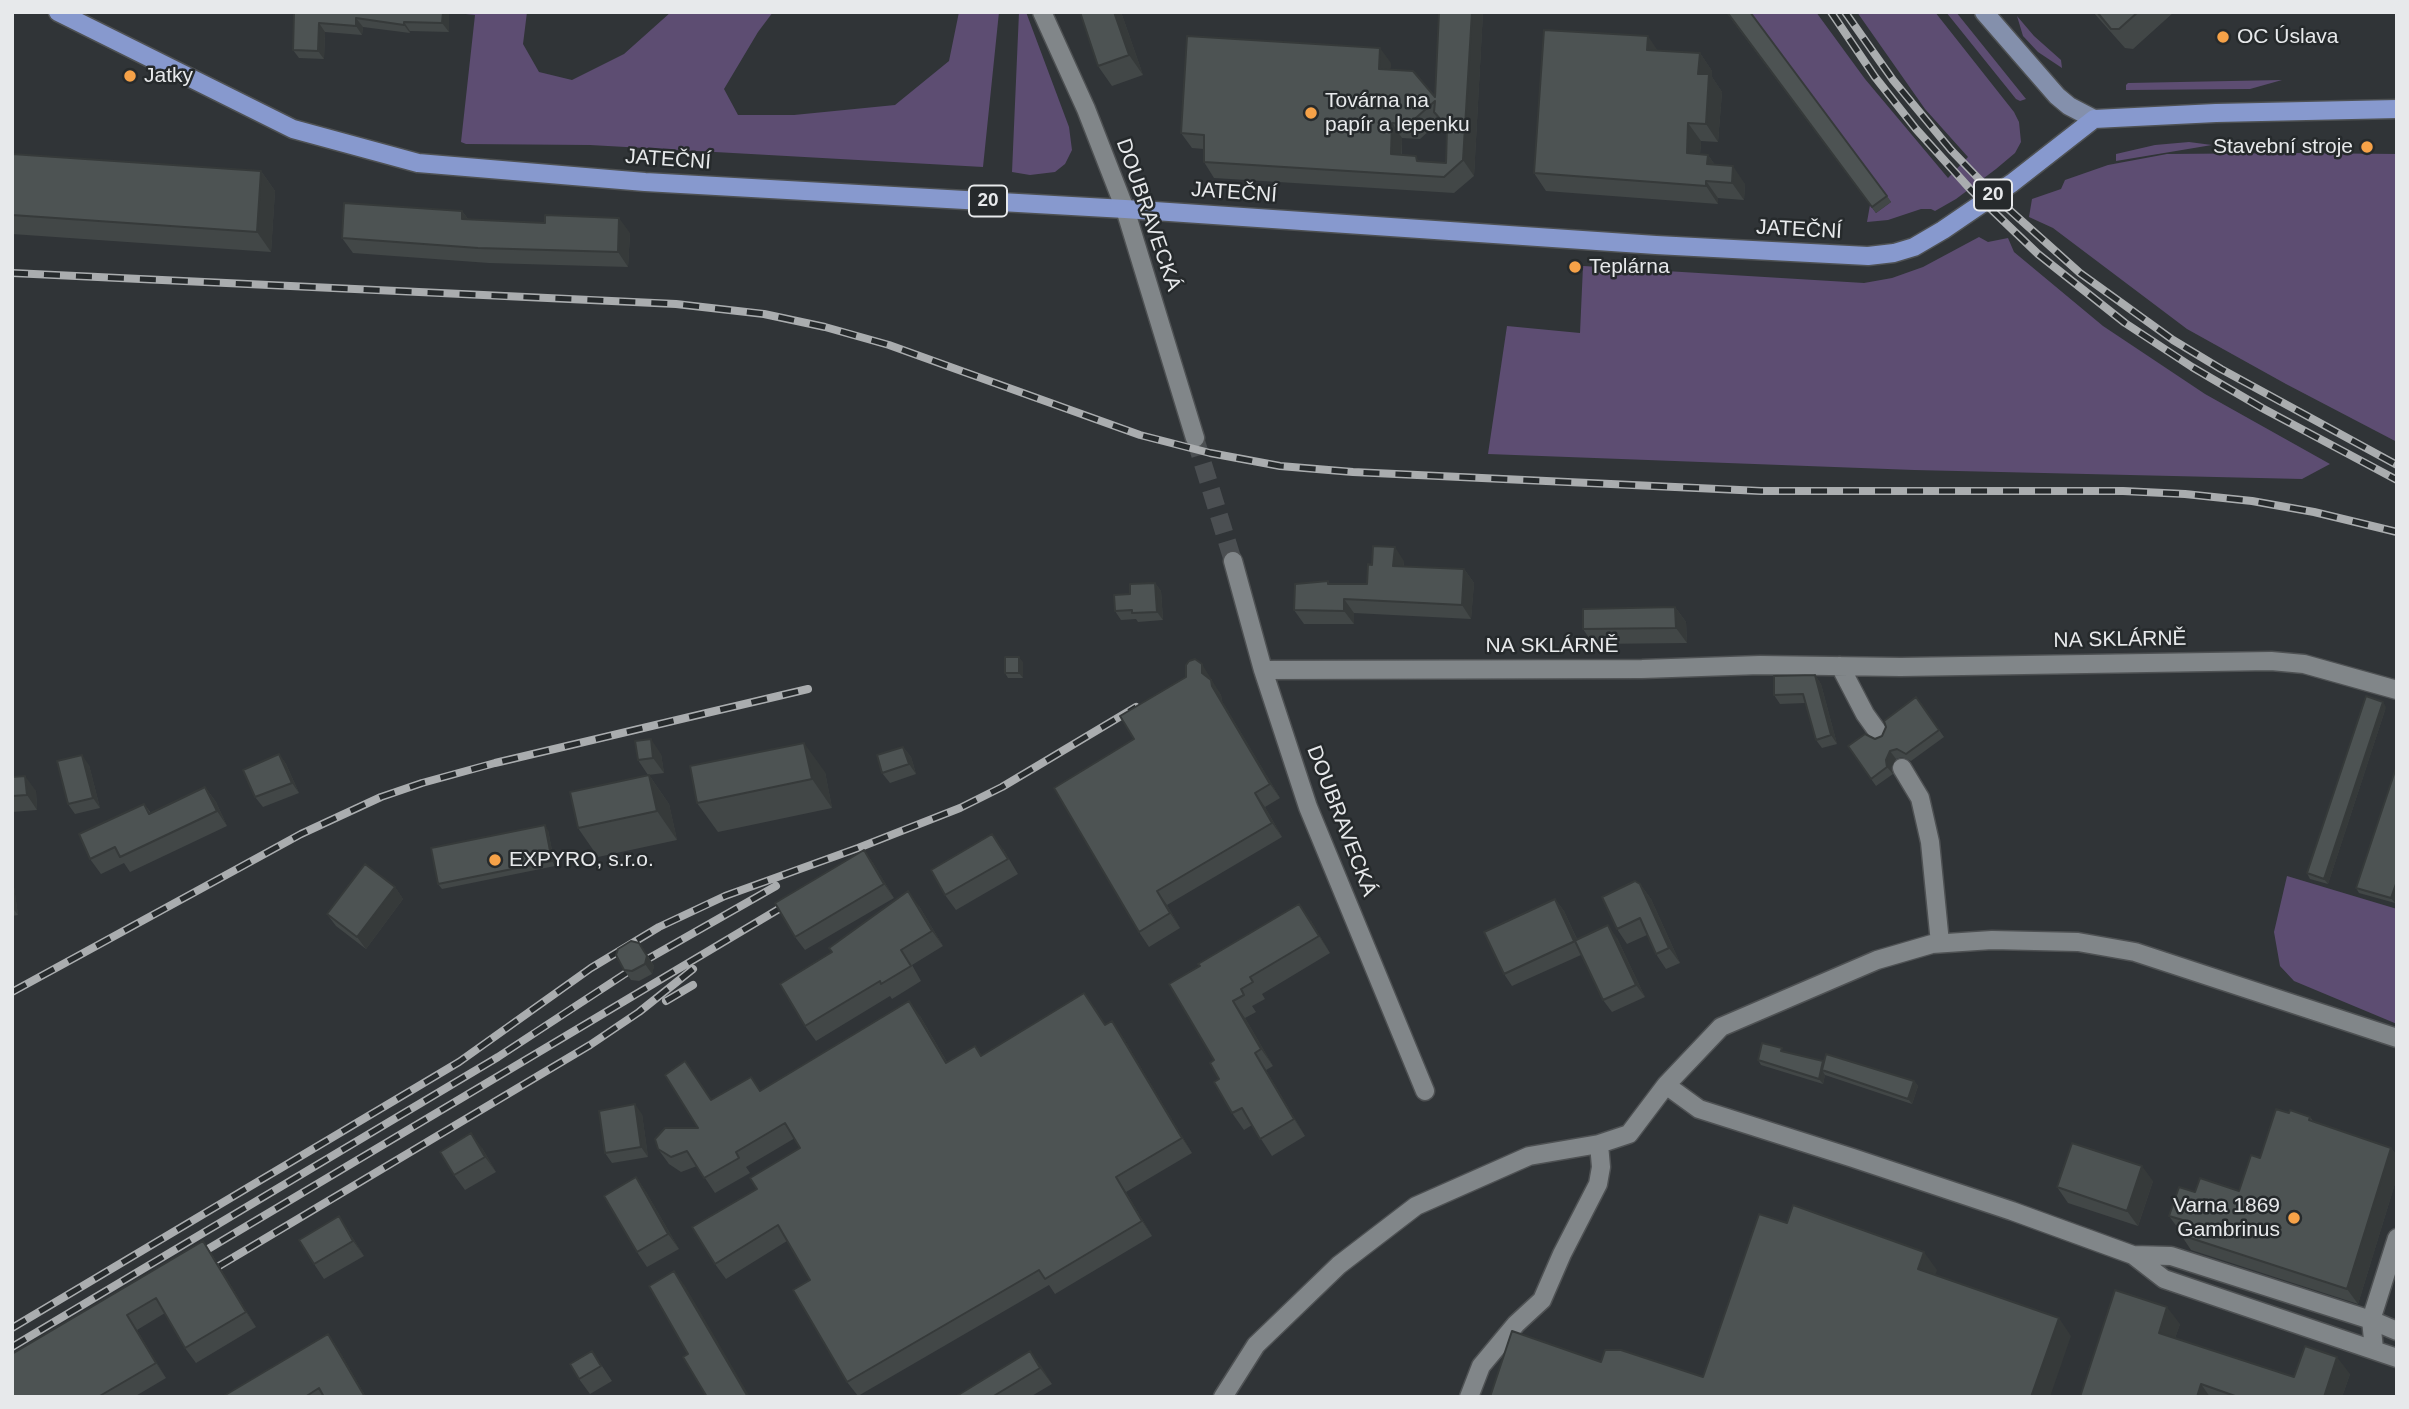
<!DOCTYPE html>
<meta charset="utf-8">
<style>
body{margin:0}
#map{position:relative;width:2409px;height:1409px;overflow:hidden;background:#303437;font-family:Arial,sans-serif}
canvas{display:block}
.frame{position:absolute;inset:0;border:14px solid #e7e9eb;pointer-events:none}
</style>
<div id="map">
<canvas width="2409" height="1409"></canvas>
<div class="frame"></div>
</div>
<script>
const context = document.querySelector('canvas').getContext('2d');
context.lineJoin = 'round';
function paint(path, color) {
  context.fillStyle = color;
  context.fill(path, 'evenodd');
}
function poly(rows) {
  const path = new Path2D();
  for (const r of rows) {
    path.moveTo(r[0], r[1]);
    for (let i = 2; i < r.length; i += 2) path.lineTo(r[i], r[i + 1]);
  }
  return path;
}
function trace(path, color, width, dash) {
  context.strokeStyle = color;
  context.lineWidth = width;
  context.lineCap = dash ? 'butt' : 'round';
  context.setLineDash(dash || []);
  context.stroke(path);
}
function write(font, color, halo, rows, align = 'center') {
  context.font = font + ' Arial,sans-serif';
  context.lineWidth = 5;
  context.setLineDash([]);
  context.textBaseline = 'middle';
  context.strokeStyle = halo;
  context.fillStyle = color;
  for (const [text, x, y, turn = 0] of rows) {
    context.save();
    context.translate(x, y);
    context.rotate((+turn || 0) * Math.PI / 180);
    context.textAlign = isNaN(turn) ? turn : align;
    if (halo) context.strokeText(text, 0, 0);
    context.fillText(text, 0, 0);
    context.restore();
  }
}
paint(poly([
 [447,12,527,12,523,44,539,72,572,80,624,54,671,12,773,12,758,32,724,89,738,115,794,115,895,105,949,61,959,12,999,12,983,167,590,145,466,144,461,142,475,15],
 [1019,12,1026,12,1069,127,1072,150,1065,164,1055,172,1030,175,1012,172],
 [1750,12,1816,12,1865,79,1948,178,1968,157,1925,109,1857,12,1935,12,2014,112,2019,122,2021,142,2015,153,1996,169,1956,199,1935,211,1931,209,1921,209,1888,220,1867,222,1870,205,1876,213,1891,202],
 [1946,12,1956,12,2026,99,2020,101,2016,99],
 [2017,16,2034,36,2061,60,2062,68,2038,52,2023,36],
 [2282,80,2250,89,2126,90,2126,85,2128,83],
 [2189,142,2212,145,2116,161,2116,154,2155,145],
 [2292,153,2397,154,2397,442,2286,384,2187,329,2053,228,2029,217,2032,199,2061,189,2065,180,2108,165,2167,154],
 [1979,237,1988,242,2008,238,2014,252,2103,326,2205,394,2330,464,2302,479,1914,470,1488,454,1507,326,1580,333,1583,266,1864,283,1892,278,1923,267],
 [2287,876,2397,909,2397,1024,2294,981,2280,966,2274,932]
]), '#5d4d72');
trace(poly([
 [1195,438,1233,561]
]), '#4b4f52', 18, [18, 9]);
const street = poly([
 [1042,12,1086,109,1125,209,1195,438],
 [1233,561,1263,670,1308,807,1425,1091],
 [1840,666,1865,714,1880,735],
 [1263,670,1642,669,1760,665,1901,667,2271,661,2304,664,2397,690],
 [1902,768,1920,798,1930,842,1940,943],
 [1666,1085,1699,1109,1853,1158,2012,1211,2133,1255,2164,1279,2397,1358],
 [2133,1255,2171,1256,2371,1320,2397,1331],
 [2374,1349,2371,1320,2397,1238],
 [1223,1397,1256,1345,1339,1265,1416,1206,1529,1156,1599,1144,1629,1134,1666,1085,1721,1027,1877,960,1932,944,1992,940,2078,942,2135,952,2397,1038],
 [1469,1397,1481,1366,1516,1324,1542,1300,1562,1254,1598,1184,1601,1167,1599,1144]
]);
const secondary = poly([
 [1984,12,2057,96,2069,106,2094,119]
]);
const primary = poly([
 [58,12,293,129,418,163,645,182,1125,209,1656,245,1868,256,1894,253,1914,247,1943,230,2012,183,2094,119,2216,113,2397,109]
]);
trace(street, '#4e5153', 21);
trace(secondary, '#4e5153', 21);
trace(primary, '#4e5153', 21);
trace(street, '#818689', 18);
trace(secondary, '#8490ac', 18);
trace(primary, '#8799ce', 18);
const rail = poly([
 [1831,12,1875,77,1916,129,1971,190,2038,254,2125,323,2192,367,2262,408,2397,480],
 [1845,12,1893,80,1951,150,2004,205,2080,273,2173,340,2221,369,2397,465],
 [12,273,676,304,764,314,825,327,889,345,1140,435,1210,453,1280,466,1353,472,1761,491,2123,491,2185,494,2252,501,2314,512,2397,532],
 [12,992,301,834,381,797,422,783,495,763,808,689],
 [666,1001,693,985],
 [193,1258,794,900],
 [219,1266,590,1045,639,1012,693,969],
 [12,1328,459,1062,591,968,659,927,725,896,858,848,960,808,1002,787,1136,707],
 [12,1347,498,1057,646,960,776,886]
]);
trace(rail, '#aaadaf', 8);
trace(rail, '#262a2c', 5, [16]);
paint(poly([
 [294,12,448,12,449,14,449,32,410,31,410,33,363,27,362,35,325,32,324,59,299,58,293,50],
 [1121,12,1143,75,1112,86,1098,66],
 [1439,12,1483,12,1474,176,1454,193,1214,178,1204,162,1204,149,1192,148,1181,133,1391,63,1390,70,1435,97],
 [1440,121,1447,130,1446,163,1420,161,1402,155,1402,138,1420,139],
 [1726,12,1887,196,1891,202,1876,213],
 [2093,12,2174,12,2133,49,2125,48],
 [1658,50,1700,53,1712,71,1712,77,1722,92,1718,142,1701,141,1700,154,1708,155,1715,165,1745,184,1744,200,1718,198,1718,204,1546,191,1534,173],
 [12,154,261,171,275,191,271,252,12,234],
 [462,211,468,219,630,233,628,267,489,263,353,253,342,238],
 [1404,561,1404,567,1464,569,1474,583,1471,619,1354,613,1354,624,1304,624,1294,610,1330,584,1367,584,1372,565],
 [1155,583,1161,591,1163,620,1138,622,1136,619,1121,620,1115,611,1130,594],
 [1675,607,1686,622,1687,643,1593,644,1583,629],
 [1023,662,1023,678,1008,678,1005,673],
 [1815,675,1821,684,1837,744,1822,748,1816,740,1805,703,1780,704,1774,695],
 [1186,677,1212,679,1212,682,1221,695,1222,701,1280,798,1265,807,1282,837,1167,905,1180,928,1149,947,1139,932,1134,739],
 [1916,697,1944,737,1911,761,1902,757,1896,759,1891,768,1893,774,1876,786,1848,746,1882,736],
 [2386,707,2328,884,2310,879,2307,873],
 [903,747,911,757,916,774,890,783,882,773],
 [279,754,286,764,299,793,263,807,255,797],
 [661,754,664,773,648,775,638,760],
 [89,765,100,808,75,814,68,804],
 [2397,765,2395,903,2359,893,2356,888],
 [825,772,832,808,718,832,697,803],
 [649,775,669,804,677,840,598,857,578,828],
 [12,777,36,791,37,810,12,812],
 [205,787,216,802,227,826,130,872,124,863,101,874,90,859,144,804,151,813],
 [548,830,555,866,442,889,438,884],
 [1003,849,1018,874,956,910,945,895],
 [864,850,873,863,894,898,805,950,795,937],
 [12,873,18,915,12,916],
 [1640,884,1651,899,1680,963,1666,969,1656,954,1647,935,1627,944,1617,929],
 [395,887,403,899,366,949,336,926,327,914],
 [1555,899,1564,911,1577,939,1617,938,1645,997,1612,1012,1603,1000,1581,955,1512,986,1504,974],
 [919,906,943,946,912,965,921,981,892,999,890,996,816,1041,805,1026],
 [1311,921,1330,953,1262,994,1265,999,1252,1006,1256,1012,1245,1018,1273,1066,1266,1070,1305,1136,1272,1156,1252,1125,1244,1130,1232,1113,1214,1060,1199,966,1198,964],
 [646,953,654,966,652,974,639,981,631,980,624,970],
 [1095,1008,1105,1025,1122,1036,1192,1153,1126,1192,1152,1236,1055,1294,1049,1285,858,1396,847,1382,810,1280,787,1241,726,1279,715,1264,757,1189,800,1148,795,1138,746,1167,750,1173,715,1193,697,1166,681,1172,669,1164,658,1149,698,1128,711,1100,761,1090,920,1016,947,1062,975,1046,982,1056],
 [1785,1052,1823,1061,1914,1081,1918,1086,1912,1104,1825,1075,1823,1084,1761,1065,1758,1060],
 [2289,1113,2310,1117,2314,1122,2391,1148,2397,1156,2397,1177,2358,1304,2191,1250,2181,1235,2182,1232,2180,1231,2169,1216,2195,1192,2239,1191],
 [642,1114,648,1157,612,1163,605,1153],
 [482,1148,496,1172,465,1190,454,1175],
 [636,1177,646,1192,679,1249,647,1267,637,1252],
 [2153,1181,2138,1226,2068,1203,2057,1187],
 [339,1216,364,1256,324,1279,314,1264],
 [213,1256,256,1327,196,1363,185,1348,165,1313,137,1330,166,1378,134,1397,12,1397,12,1354],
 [2180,1324,2175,1338,2294,1377,2350,1374,2342,1397,2080,1397],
 [328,1334,338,1349,366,1397,222,1397],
 [592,1351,612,1381,590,1394,579,1379],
 [1030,1351,1052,1384,1030,1397,955,1397]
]), '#424747');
paint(poly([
 [443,12,448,12,449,14,449,32,442,23],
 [1114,12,1121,12,1143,75,1129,55],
 [1472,12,1483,12,1474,176,1463,160],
 [356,18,363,27,362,35,356,26],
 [404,22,410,31,410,33,404,25],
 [319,23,325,32,324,59,318,51],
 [1648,36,1660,54,1647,50],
 [1380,48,1391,63,1389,84,1379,69],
 [1700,53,1712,71,1712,77,1722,92,1718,142,1706,124,1698,74],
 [1392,123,1402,138,1401,169,1391,154],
 [1688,123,1701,141,1699,171,1687,153],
 [1708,155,1720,172,1707,164],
 [1733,166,1745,184,1744,200,1732,183],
 [261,171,275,191,271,252,257,232],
 [1706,181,1718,198,1718,204,1706,186],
 [462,211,473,226,462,219],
 [619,218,630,233,628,267,618,252],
 [1395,547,1404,561,1403,580,1393,566],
 [1464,569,1474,583,1471,619,1462,605],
 [1155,583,1161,591,1163,620,1157,612],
 [1344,599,1354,613,1354,624,1344,611],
 [1675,607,1686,622,1687,643,1676,628],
 [1019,657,1023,662,1023,678,1019,673],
 [1202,664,1221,695,1222,701,1280,798,1270,784,1202,673],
 [1815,675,1821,684,1837,744,1831,735],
 [2383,702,2386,707,2328,884,2324,879],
 [651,739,661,754,664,773,653,758],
 [804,743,825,772,832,808,812,779],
 [903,747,911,757,916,774,909,764],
 [1890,751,1896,759,1891,768,1893,774,1887,767,1886,760],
 [279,754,286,764,299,793,292,783],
 [82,755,89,765,100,808,93,798],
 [649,775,669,804,677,840,657,811],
 [25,776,36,791,37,810,27,795],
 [205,787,216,802,227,826,217,811],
 [1255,793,1265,807,1282,837,1272,823],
 [545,825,548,830,555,866,552,861],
 [864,850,873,863,894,898,884,884],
 [12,873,18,915,12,907],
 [2397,881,2397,897,2395,903,2391,898],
 [1640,884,1651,899,1680,963,1669,948],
 [395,887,403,899,366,949,357,937],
 [908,891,919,906,943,946,932,931],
 [1157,891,1167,905,1180,928,1170,913],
 [1555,899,1564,911,1583,953,1574,941],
 [1299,904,1311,921,1330,953,1319,936],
 [1608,925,1617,938,1645,997,1636,985],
 [639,943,654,966,652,974,645,964],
 [909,1001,920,1016,956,1078,946,1063],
 [1233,1001,1245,1018,1273,1066,1261,1049],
 [1112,1021,1122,1036,1192,1153,1182,1138],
 [1255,1053,1266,1070,1305,1136,1294,1119],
 [1823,1061,1822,1070,1825,1075,1823,1084,1819,1079],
 [1914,1081,1918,1086,1912,1104,1908,1099],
 [635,1104,642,1114,648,1157,641,1147],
 [471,1133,482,1148,496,1172,485,1157],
 [2391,1148,2397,1156,2397,1177,2358,1304,2347,1289],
 [2142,1166,2153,1181,2138,1226,2127,1211],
 [636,1177,646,1192,679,1249,668,1234],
 [1116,1177,1126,1192,1152,1236,1142,1221],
 [339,1216,364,1256,353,1241],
 [203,1241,213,1256,256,1327,246,1312],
 [1924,1252,1937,1270,1931,1288,1918,1269],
 [674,1271,685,1286,750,1397,748,1397],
 [2167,1307,2180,1324,2171,1350,2159,1333],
 [127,1315,137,1330,166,1378,156,1363],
 [2059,1318,2071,1336,2050,1397,2031,1397],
 [328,1334,338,1349,366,1397,365,1397],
 [1030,1351,1042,1367,1052,1384,1040,1368],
 [2337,1357,2350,1374,2342,1397,2324,1397],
 [2201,1384,2210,1397,2197,1397]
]), '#363a3a');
const building = poly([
 [294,12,443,12,442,23,404,22,404,25,356,18,356,26,319,23,318,51,293,50,294,12],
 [1080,12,1114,12,1129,55,1098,66,1080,12],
 [1439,12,1472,12,1463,160,1444,177,1204,162,1204,135,1181,133,1187,36,1380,48,1379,69,1413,71,1435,97,1439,12],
 [1435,101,1434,112,1447,127,1446,163,1417,161,1416,156,1391,154,1392,123,1409,124,1435,101],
 [1727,12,1750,12,1887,196,1872,207,1727,12],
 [2097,12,2138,12,2119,29,2111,29,2097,12],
 [1544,30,1648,36,1647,50,1700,53,1698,74,1709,74,1706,124,1688,123,1687,153,1708,155,1707,164,1733,166,1732,183,1706,181,1706,186,1534,173,1544,30],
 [12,154,261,171,257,232,12,215,12,154],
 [344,203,462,211,462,219,545,223,545,215,619,218,618,252,478,248,342,238,344,203],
 [1373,546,1395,547,1393,566,1464,569,1462,605,1344,599,1344,611,1294,610,1295,584,1328,581,1328,584,1367,584,1368,564,1372,565,1373,546],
 [1155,583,1157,612,1132,613,1132,610,1115,611,1114,595,1130,594,1130,584,1155,583],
 [1675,607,1676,628,1583,629,1583,609,1675,607],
 [1005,657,1019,657,1019,673,1005,673,1005,657],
 [1195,659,1202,664,1202,673,1211,680,1212,686,1270,784,1255,793,1272,823,1157,891,1170,913,1139,932,1054,788,1134,739,1120,716,1186,677,1186,665,1189,661,1195,659],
 [1815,675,1831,735,1816,740,1803,694,1774,695,1774,676,1815,675],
 [2366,696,2383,702,2324,879,2307,873,2366,696],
 [1916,697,1939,730,1906,754,1897,749,1890,751,1886,760,1887,767,1871,779,1848,746,1865,734,1875,739,1882,736,1886,727,1884,721,1916,697],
 [651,739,653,758,638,760,635,741,651,739],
 [804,743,812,779,697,803,690,766,804,743],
 [903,747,909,764,882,773,877,755,903,747],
 [279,754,292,783,255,797,243,770,279,754],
 [82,755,93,798,68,804,57,761,82,755],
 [2397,765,2397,881,2391,898,2356,888,2397,765],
 [649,775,657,811,578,828,570,792,649,775],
 [25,776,27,795,12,796,12,777,25,776],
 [205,787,217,811,120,857,115,847,90,859,79,834,144,804,149,814,205,787],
 [545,825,552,861,438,884,431,848,545,825],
 [992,834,1008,859,945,895,931,870,992,834],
 [864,850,884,884,795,937,775,903,864,850],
 [365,864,395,887,357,937,327,914,365,864],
 [1635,881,1640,884,1669,948,1656,954,1640,918,1617,929,1602,897,1635,881],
 [908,891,932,931,901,950,911,966,881,984,880,981,805,1026,780,984,832,952,829,948,908,891],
 [1555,899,1574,941,1608,925,1636,985,1603,1000,1575,941,1504,974,1484,932,1555,899],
 [1299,904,1319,936,1250,977,1253,982,1241,989,1244,995,1233,1001,1261,1049,1255,1053,1294,1119,1260,1139,1242,1108,1232,1113,1214,1082,1219,1079,1210,1063,1214,1060,1169,984,1200,966,1198,964,1299,904],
 [631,941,639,943,647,956,645,964,632,971,624,970,616,955,618,949,631,941],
 [1084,993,1105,1025,1112,1021,1182,1138,1116,1177,1142,1221,1045,1279,1039,1270,847,1382,793,1290,810,1280,778,1225,715,1264,692,1227,757,1189,750,1178,800,1148,785,1123,736,1152,739,1158,704,1178,687,1151,671,1157,658,1149,655,1139,665,1128,698,1128,665,1075,685,1061,711,1100,751,1077,760,1091,909,1001,946,1063,975,1046,981,1056,1084,993],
 [1762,1043,1782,1048,1781,1051,1823,1061,1819,1079,1758,1060,1762,1043],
 [1826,1054,1914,1081,1908,1099,1822,1070,1826,1054],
 [635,1104,641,1147,605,1153,599,1111,635,1104],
 [2276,1109,2289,1113,2290,1110,2310,1117,2309,1120,2391,1148,2347,1289,2181,1235,2186,1221,2169,1216,2179,1187,2195,1192,2200,1178,2239,1191,2251,1155,2260,1158,2276,1109],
 [471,1133,485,1157,454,1175,440,1152,471,1133],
 [2072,1143,2142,1166,2127,1211,2057,1187,2072,1143],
 [636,1177,668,1234,637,1252,604,1196,636,1177],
 [1793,1205,1924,1252,1918,1269,2059,1318,2031,1397,1490,1397,1512,1331,1601,1362,1605,1350,1621,1350,1703,1377,1759,1214,1787,1223,1793,1205],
 [339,1216,353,1241,314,1264,299,1240,339,1216],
 [203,1241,246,1312,185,1348,156,1298,127,1315,156,1363,98,1397,12,1397,12,1354,203,1241],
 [674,1271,748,1397,707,1397,683,1357,688,1354,649,1286,674,1271],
 [2115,1290,2167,1307,2159,1333,2294,1377,2305,1346,2337,1357,2324,1397,2238,1397,2201,1384,2197,1397,2080,1397,2115,1290],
 [328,1334,365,1397,324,1397,319,1388,305,1397,222,1397,328,1334],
 [592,1351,601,1366,579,1379,570,1364,592,1351],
 [1030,1351,1040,1368,992,1397,955,1397,1030,1351]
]);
paint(building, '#4d5353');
trace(building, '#363a3a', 2);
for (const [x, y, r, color] of [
 [2223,37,7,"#f6a248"],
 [130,76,7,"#f6a248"],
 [1311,113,7,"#f6a248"],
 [2367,147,7,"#f6a248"],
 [1575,267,7,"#f6a248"],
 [495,860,7,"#f6a248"],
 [2294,1218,7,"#f6a248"]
]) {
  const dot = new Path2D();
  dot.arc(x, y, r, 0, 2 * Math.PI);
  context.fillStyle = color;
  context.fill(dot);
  trace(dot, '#262a2c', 2.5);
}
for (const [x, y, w] of [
 [1993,195,38],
 [988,201,38]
]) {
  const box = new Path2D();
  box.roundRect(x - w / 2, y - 15.5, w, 31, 5);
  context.fillStyle = '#262a2c';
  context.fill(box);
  trace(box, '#e7e9eb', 2);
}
write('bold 19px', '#e7e9eb', null, [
 ["20",1993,195],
 ["20",988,201]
]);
write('21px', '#e7e9eb', '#262a2c', [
 ["OC Úslava",2237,37],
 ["Jatky",144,76],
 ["Továrna na",1325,101],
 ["papír a lepenku",1325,125],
 ["Stavební stroje",2353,147,"right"],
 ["Teplárna",1589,267],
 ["EXPYRO, s.r.o.",509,860],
 ["Varna 1869",2280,1206,"right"],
 ["Gambrinus",2280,1230,"right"]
], 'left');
write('21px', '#e7e9eb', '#262a2c', [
 ["JATEČNÍ",668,160,4],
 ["JATEČNÍ",1234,193,4],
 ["DOUBRAVECKÁ",1148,215,71],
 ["JATEČNÍ",1799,230,3],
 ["NA SKLÁRNĚ",2120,640,-1],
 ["NA SKLÁRNĚ",1552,646],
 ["DOUBRAVECKÁ",1341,821,69]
]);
</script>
